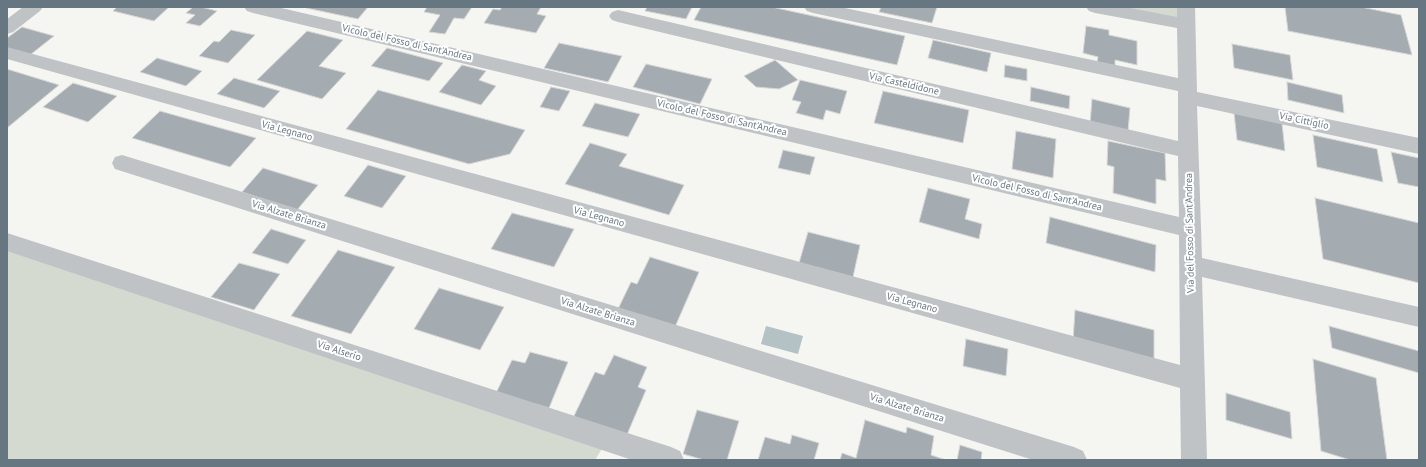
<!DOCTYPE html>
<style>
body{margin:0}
#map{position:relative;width:1426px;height:467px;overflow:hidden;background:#f5f5f2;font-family:"PT Sans",sans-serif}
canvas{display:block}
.frame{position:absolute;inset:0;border:8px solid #667782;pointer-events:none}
</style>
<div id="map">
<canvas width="1426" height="467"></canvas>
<div class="frame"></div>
</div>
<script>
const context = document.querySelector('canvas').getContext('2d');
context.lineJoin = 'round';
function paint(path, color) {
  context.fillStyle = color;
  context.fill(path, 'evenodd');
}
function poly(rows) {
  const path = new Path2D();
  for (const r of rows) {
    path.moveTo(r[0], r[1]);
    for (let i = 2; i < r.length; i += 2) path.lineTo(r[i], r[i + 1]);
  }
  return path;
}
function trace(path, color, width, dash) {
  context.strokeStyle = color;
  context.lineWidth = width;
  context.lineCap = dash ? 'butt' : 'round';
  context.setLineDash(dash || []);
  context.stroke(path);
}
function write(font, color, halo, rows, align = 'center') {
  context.font = font + ' "PT Sans",sans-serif';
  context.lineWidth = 4;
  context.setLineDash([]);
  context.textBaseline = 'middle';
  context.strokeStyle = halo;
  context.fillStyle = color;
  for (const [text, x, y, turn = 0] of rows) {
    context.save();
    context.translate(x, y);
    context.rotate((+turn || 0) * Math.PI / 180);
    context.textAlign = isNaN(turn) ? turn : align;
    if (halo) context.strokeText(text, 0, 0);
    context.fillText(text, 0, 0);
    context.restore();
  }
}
paint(poly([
 [1109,7,1181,7,1182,20],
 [7,242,608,439,595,460,7,460]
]), '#d5dad1');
paint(poly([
 [766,326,803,336,798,354,761,344]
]), '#b4c1c5');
const building = poly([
 [117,7,169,7,154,21,113,11,117,7],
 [193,7,201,7,217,11,200,26,186,23,195,15,186,13,193,7],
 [307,7,368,7,358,19,306,8,307,7],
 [427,7,472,7,464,19,454,18,445,34,429,32,440,15,424,12,427,7],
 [502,7,541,7,537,14,546,16,536,33,484,23,493,9,500,10,502,7],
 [647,7,692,7,686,19,645,11,647,7],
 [701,7,772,7,905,36,897,65,694,20,701,7],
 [881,7,937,7,932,23,879,12,881,7],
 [1285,7,1361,7,1401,15,1412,55,1288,31,1285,7],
 [1086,26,1109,30,1109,35,1137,41,1137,65,1115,60,1115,66,1097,62,1098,57,1083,53,1086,26],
 [22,27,54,36,30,55,7,48,7,38,22,27],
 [231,30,255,35,228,63,199,56,214,41,219,42,231,30],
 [307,31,343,40,319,66,346,73,322,99,257,80,307,31],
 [933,40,991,53,987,72,928,58,933,40],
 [559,43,622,56,608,82,544,68,559,43],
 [1232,44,1290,55,1293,80,1234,68,1232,44],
 [387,48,443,63,429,81,371,66,387,48],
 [157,58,202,71,186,86,140,72,157,58],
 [775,60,798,80,779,89,756,87,744,76,775,60],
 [646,64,712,79,700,104,633,87,646,64],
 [462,65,486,71,479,80,496,86,481,105,439,92,462,65],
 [1005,65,1027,69,1027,81,1004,77,1005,65],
 [7,69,59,85,7,128,7,69],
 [234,78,280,91,264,108,217,94,234,78],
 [800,80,847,91,840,114,826,110,823,120,796,113,801,102,792,100,800,80],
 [1287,82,1342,95,1344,113,1288,100,1287,82],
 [73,83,117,96,88,122,43,107,73,83],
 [551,87,570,91,559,111,540,107,551,87],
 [1031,87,1070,96,1069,109,1030,101,1031,87],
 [378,90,525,130,510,154,469,164,346,129,378,90],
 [883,91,969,110,963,143,874,123,883,91],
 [1092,99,1130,108,1128,132,1090,124,1092,99],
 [595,103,640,114,628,137,582,126,595,103],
 [160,111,256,138,230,167,132,138,160,111],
 [1234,113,1282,123,1285,151,1237,140,1234,113],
 [1016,131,1056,139,1053,178,1012,169,1016,131],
 [1313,135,1377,149,1383,182,1317,167,1313,135],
 [1108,141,1165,153,1166,181,1156,179,1156,204,1113,193,1114,167,1107,165,1108,141],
 [590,143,627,154,619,166,684,185,669,215,565,184,590,143],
 [783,150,815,157,810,175,778,168,783,150],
 [1391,152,1419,158,1419,187,1398,183,1391,152],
 [368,165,406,176,382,208,344,196,368,165],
 [263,168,318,185,297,210,242,192,263,168],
 [928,188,970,199,965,219,982,224,979,239,919,222,928,188],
 [1315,198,1419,223,1419,283,1323,259,1315,198],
 [512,213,574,229,554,267,491,249,512,213],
 [1050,217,1156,245,1155,272,1046,243,1050,217],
 [271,229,306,240,288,264,252,253,271,229],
 [808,232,860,245,853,277,799,263,808,232],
 [338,250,395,267,351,334,291,316,338,250],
 [650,257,699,272,675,327,618,309,631,282,637,284,650,257],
 [239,263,280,274,254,310,211,297,239,263],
 [439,288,504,307,480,350,414,329,439,288],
 [1075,310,1154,330,1154,363,1073,341,1075,310],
 [1329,326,1419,351,1419,373,1332,348,1329,326],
 [966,339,1008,349,1006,376,963,366,966,339],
 [530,352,568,362,549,408,496,393,512,360,525,363,530,352],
 [614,355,647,367,638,387,646,390,626,437,573,418,595,372,604,375,614,355],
 [1313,359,1376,378,1387,460,1350,460,1321,451,1313,359],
 [1226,393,1290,412,1292,439,1226,420,1226,393],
 [697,410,739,421,727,460,704,460,683,454,697,410],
 [865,420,906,433,907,427,934,436,931,455,946,460,840,460,842,453,856,458,865,420],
 [792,435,819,443,814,460,758,460,765,437,790,444,792,435],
 [960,445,982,452,981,460,957,460,960,445]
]);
paint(building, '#a4acb2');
trace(building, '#d7d7d5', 1);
paint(poly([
 [23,7,43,7,40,11,13,32,7,34,7,19,23,7],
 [244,7,277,7,1179,217,1178,156,618,22,612,20,609,16,612,12,618,10,1178,141,1178,91,813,13,807,11,804,7,840,7,1178,78,1177,28,1095,13,1089,11,1086,7,1125,7,1177,17,1177,7,1195,7,1197,92,1419,138,1419,154,1197,106,1202,258,1419,307,1419,327,1202,277,1207,460,1181,460,1180,388,7,59,7,47,1180,365,1179,235,253,13,247,11,244,7],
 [122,155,1074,447,1083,451,1087,460,1033,460,115,169,112,163,115,157,122,155],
 [7,233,671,447,680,451,684,460,632,460,7,251,7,233]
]), '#bfc3c6');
write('10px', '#667782', '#fff', [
 ["Vicolo del Fosso di Sant'Andrea",407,43,13],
 ["Via Casteldidone",904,84,13],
 ["Vicolo del Fosso di Sant'Andrea",722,118,13],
 ["Via Cittiglio",1304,121,12],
 ["Via Legnano",287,131,15],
 ["Vicolo del Fosso di Sant'Andrea",1037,193,13],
 ["Via Alzate Brianza",289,215,17],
 ["Via Legnano",599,217,15],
 ["Via del Fosso di Sant'Andrea",1190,233,-91],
 ["Via Legnano",912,303,15],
 ["Via Alzate Brianza",598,312,17],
 ["Via Alserio",339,351,18],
 ["Via Alzate Brianza",907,408,17]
]);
</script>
